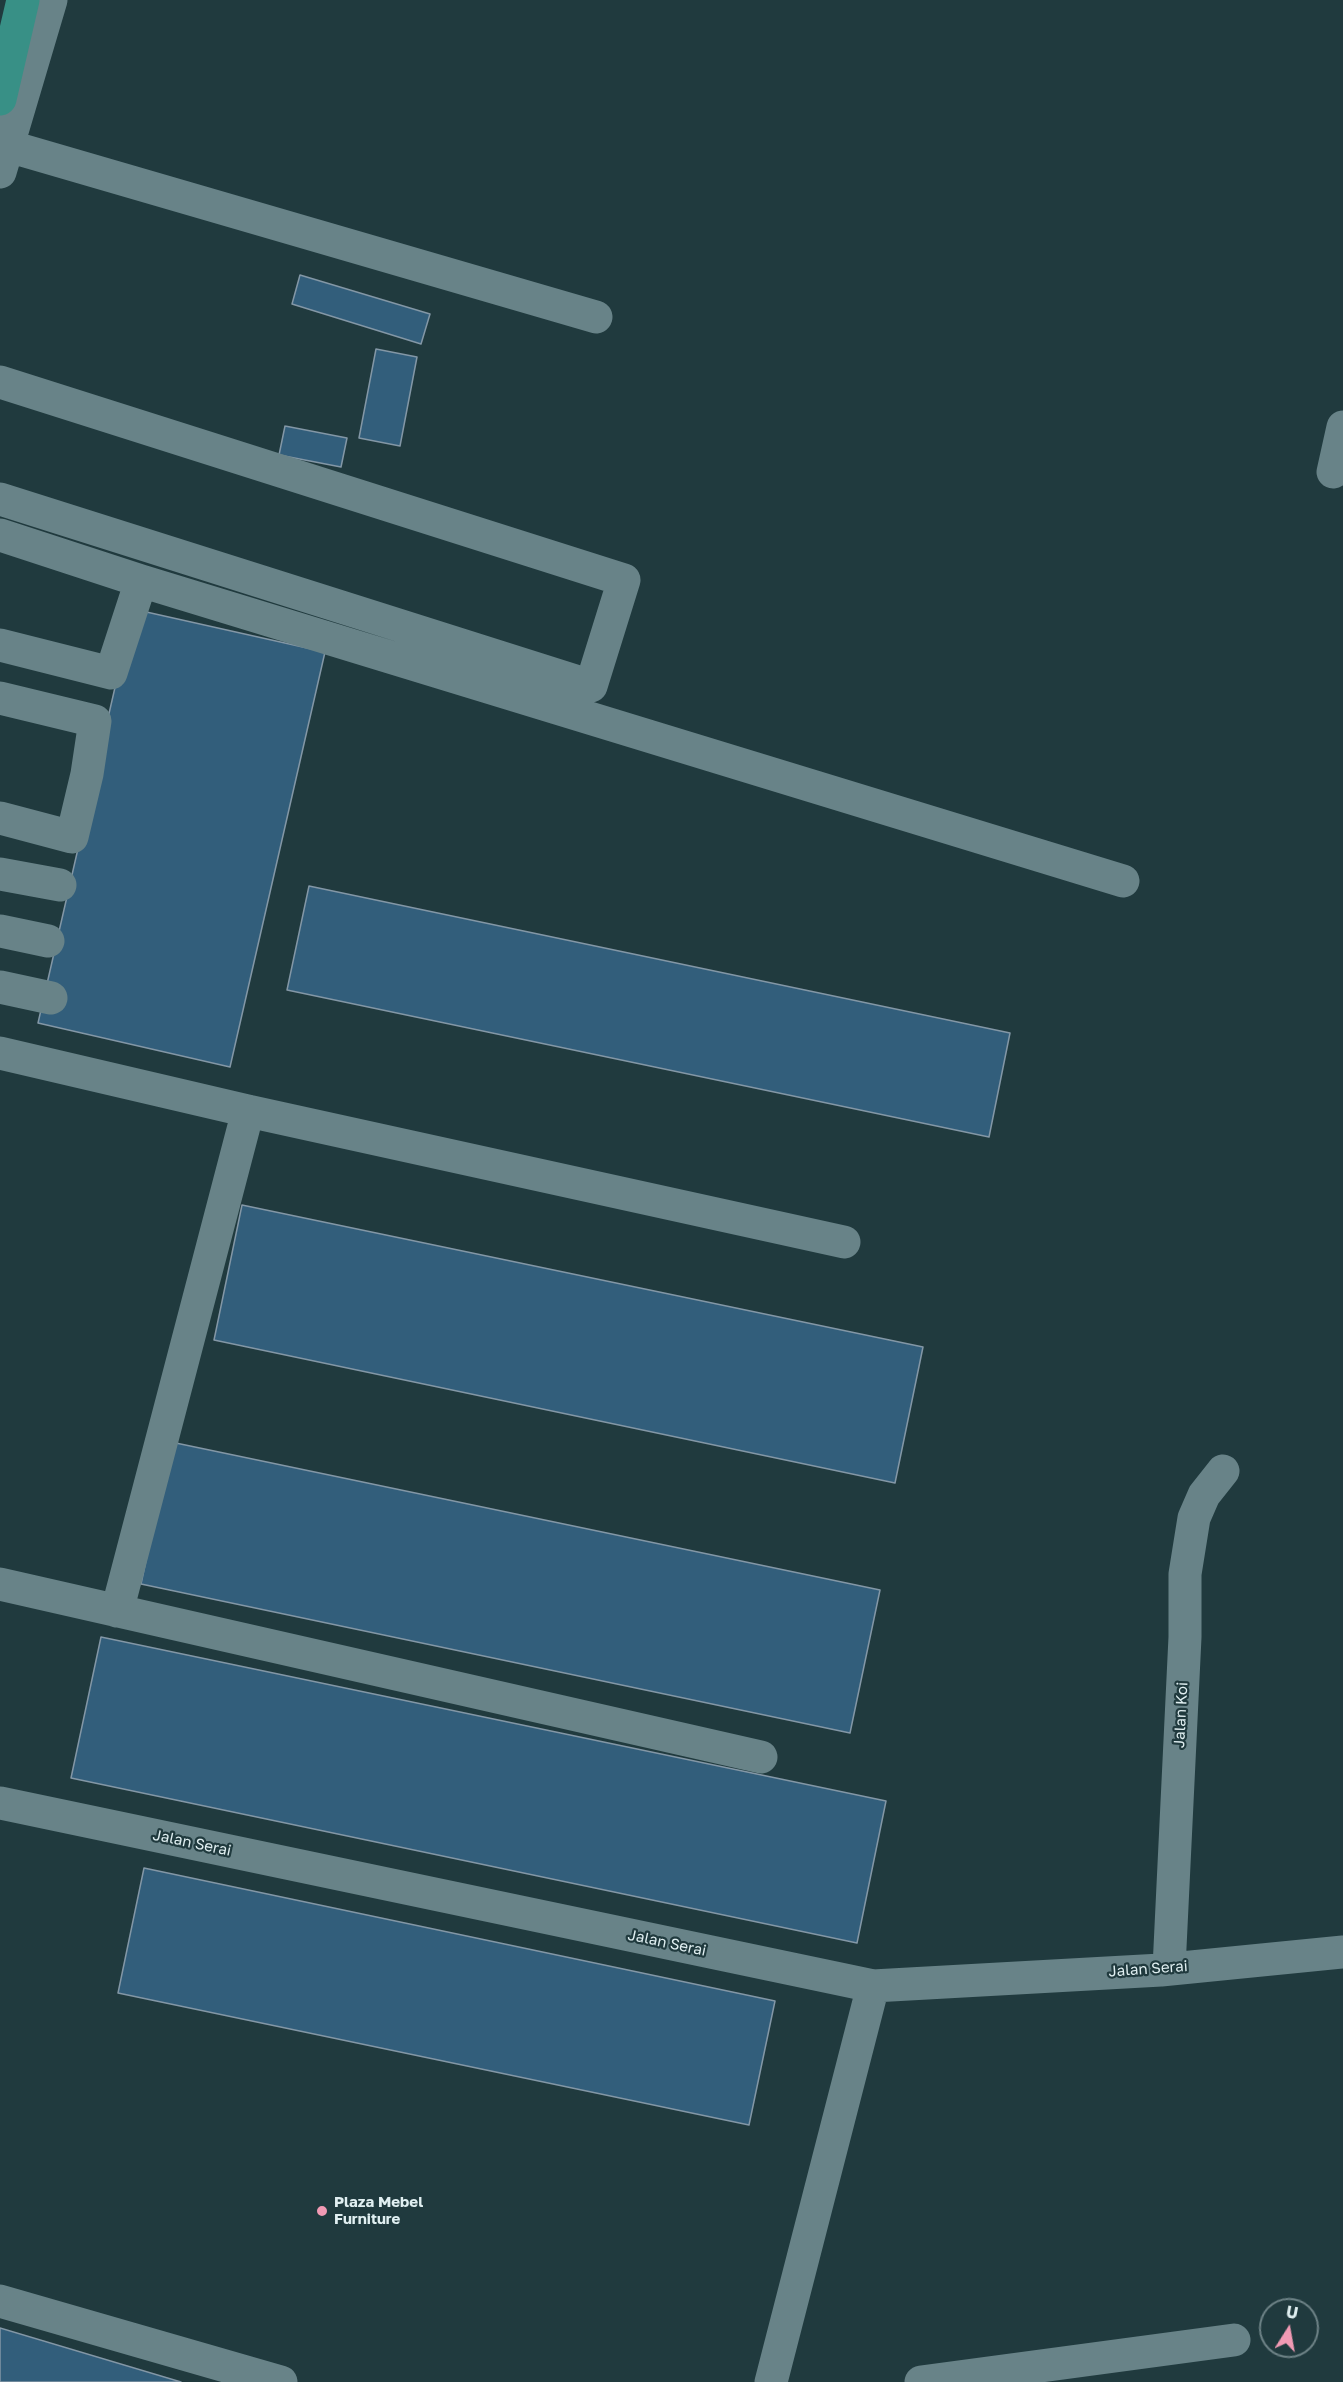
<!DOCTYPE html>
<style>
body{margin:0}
#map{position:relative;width:1343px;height:2382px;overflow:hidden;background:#203a3e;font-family:"Golos Text",sans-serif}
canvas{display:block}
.north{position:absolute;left:1259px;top:2298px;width:60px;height:60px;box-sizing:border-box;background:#203a3e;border:2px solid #6d8286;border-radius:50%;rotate:11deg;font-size:16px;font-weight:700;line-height:24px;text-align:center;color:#e0eff1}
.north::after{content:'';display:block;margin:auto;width:21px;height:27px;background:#f19ab4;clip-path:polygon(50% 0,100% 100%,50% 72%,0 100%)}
</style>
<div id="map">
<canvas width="1343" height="2382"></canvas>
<div class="north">U</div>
</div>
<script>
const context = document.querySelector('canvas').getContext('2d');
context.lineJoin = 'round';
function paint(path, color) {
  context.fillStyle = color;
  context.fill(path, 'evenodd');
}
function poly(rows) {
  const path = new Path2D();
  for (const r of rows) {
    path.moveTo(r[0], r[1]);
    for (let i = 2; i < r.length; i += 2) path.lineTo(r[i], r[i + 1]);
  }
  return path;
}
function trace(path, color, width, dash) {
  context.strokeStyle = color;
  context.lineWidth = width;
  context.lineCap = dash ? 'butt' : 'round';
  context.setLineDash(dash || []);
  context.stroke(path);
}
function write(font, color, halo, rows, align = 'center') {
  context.font = font + ' "Golos Text",sans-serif';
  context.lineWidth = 4.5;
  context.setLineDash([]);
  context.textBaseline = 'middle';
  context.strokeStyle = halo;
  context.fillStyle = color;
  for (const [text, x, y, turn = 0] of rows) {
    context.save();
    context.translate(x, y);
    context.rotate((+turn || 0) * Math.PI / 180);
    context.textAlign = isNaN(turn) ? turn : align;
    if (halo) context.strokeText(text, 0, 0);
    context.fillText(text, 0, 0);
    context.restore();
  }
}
const building = poly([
 [300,275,430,314,421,344,292,304,300,275],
 [376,349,417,357,400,446,359,438,376,349],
 [285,426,347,438,341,467,279,455,285,426],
 [133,609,325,652,230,1067,38,1023,133,609],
 [309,886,1010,1033,989,1137,287,990,309,886],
 [242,1205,923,1347,895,1483,214,1340,242,1205],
 [171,1442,880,1590,850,1733,141,1584,171,1442],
 [101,1637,886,1801,857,1943,71,1778,101,1637],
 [144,1868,775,2001,749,2125,118,1993,144,1868],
 [0,2328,181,2382,0,2382,0,2328]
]);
paint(building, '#325e7b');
trace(building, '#8397a6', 1.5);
trace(poly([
 [8,146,596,317],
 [0,172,51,0],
 [0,382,624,580,591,686,0,499],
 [1333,472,1343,427],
 [0,535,141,581,1123,881],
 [0,645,111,673,141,581],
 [0,698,95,721,87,774,72,837,0,818],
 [0,874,60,885],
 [0,931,48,941],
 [0,987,51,998],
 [0,1053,248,1111,844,1242],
 [0,1584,761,1757],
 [117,1611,248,1111],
 [0,1803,873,1986,1161,1970,1343,1952],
 [1169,1968,1185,1637,1185,1574,1194,1518,1204,1495,1223,1471],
 [0,2301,281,2382],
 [771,2382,873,1986],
 [921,2382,1234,2340]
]), '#688388', 33);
trace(poly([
 [0,99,23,0]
]), '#389086', 33);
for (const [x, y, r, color] of [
 [322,2211,6,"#f19ab4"]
]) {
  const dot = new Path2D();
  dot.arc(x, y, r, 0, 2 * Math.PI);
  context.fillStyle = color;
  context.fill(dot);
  trace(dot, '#203a3e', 2);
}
write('15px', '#e0eff1', '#203a3e', [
 ["Jalan Koi",1181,1715,-87],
 ["Jalan Serai",192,1843,12],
 ["Jalan Serai",667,1943,12],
 ["Jalan Serai",1148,1969,-4]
]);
write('bold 15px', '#e0eff1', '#203a3e', [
 ["Plaza Mebel",334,2202],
 ["Furniture",334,2219]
], 'left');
</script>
